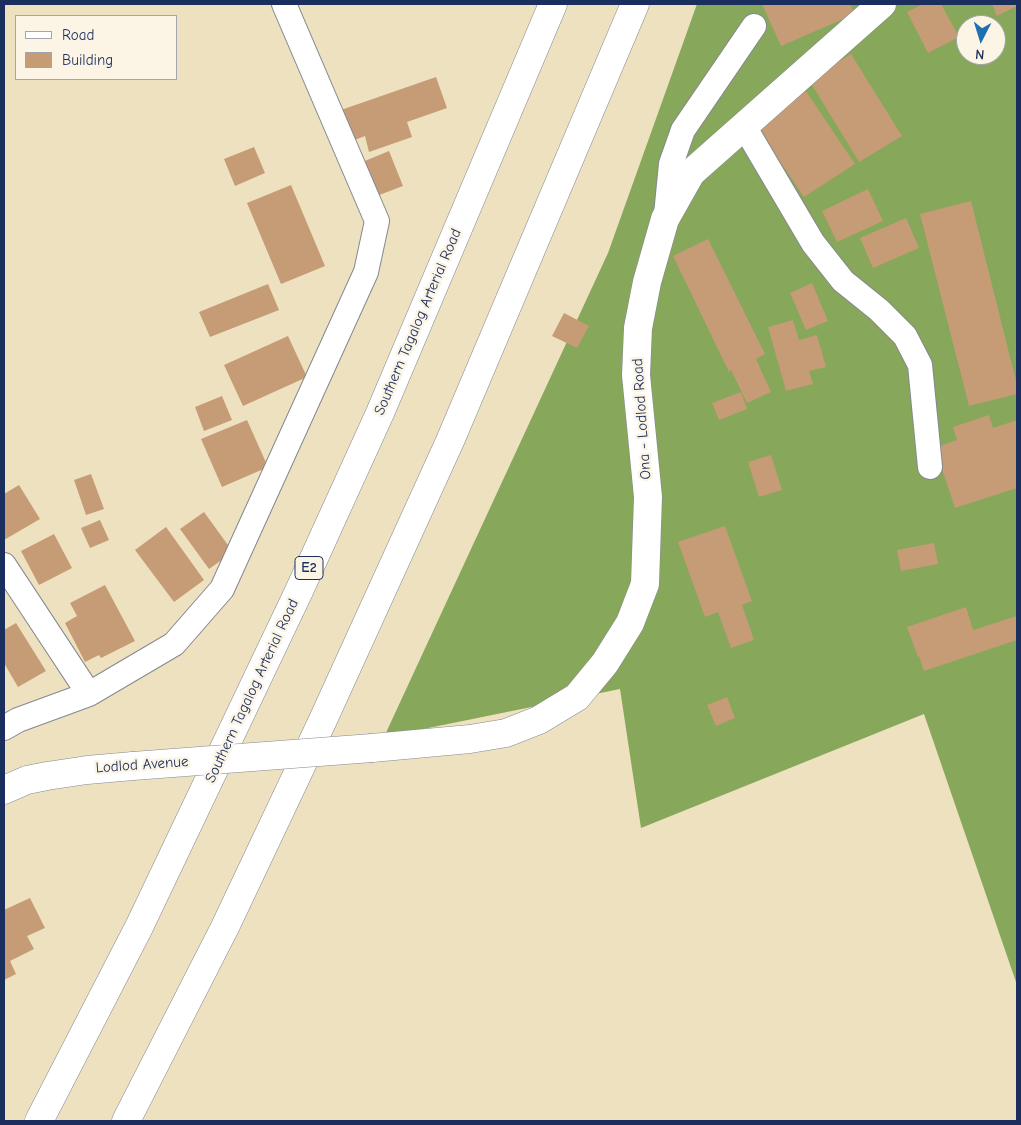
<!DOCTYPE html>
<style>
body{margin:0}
#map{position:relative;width:1021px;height:1125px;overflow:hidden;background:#eee1c0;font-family:"Comic Neue",sans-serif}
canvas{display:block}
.frame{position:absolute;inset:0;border:5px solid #1b2f5e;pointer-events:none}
.legend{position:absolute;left:15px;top:15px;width:162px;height:65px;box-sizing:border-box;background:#fcf5e5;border:1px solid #a2a6af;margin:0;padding:6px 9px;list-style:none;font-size:15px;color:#1b2f5e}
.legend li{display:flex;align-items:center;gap:10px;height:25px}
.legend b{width:25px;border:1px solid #a2a6af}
.north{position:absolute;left:956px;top:15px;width:50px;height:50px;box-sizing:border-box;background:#fcf5e5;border:1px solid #a2a6af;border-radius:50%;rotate:185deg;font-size:14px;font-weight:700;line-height:20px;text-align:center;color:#1b2f5e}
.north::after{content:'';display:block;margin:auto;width:18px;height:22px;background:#1f6fb2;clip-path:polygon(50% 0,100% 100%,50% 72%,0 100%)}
</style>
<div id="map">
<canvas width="1021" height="1125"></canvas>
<div class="frame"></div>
<ul class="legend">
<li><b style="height:6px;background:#fff"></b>Road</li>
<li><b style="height:14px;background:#c59c75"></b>Building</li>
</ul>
<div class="north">N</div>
</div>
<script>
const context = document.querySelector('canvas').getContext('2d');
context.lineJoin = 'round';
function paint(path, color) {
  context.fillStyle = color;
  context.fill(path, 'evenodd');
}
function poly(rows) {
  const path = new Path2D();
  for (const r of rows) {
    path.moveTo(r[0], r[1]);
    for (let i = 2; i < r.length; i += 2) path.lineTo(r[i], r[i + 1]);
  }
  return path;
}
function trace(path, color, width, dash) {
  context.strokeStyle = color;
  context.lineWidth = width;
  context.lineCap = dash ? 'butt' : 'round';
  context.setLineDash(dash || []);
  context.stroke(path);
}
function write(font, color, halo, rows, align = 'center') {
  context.font = font + ' "Comic Neue",sans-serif';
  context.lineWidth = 5;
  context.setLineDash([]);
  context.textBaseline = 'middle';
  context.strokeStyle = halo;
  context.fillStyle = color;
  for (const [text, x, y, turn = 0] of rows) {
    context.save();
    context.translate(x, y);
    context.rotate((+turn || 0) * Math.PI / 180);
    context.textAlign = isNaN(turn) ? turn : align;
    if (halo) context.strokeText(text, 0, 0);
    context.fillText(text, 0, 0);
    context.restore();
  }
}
paint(poly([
 [697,4,1017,4,1017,985,924,714,641,828,620,689,384,737,608,253],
 [966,25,996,25,996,55,966,55]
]), '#87a75b');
paint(poly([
 [762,4,850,4,855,14,781,46],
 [923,4,941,4,959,37,928,53,907,12],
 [992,4,1017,4,1017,6,997,16],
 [851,54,902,136,859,162,809,80],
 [436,77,447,108,407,122,412,137,369,152,365,136,352,141,341,110],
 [806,91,855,164,804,197,755,125],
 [254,147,265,173,235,186,224,159],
 [389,151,403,186,374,197,360,163],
 [291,185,325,266,281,284,247,203],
 [868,189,883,221,837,242,822,211],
 [971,201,1017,385,1017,394,969,406,920,214],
 [906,218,919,248,873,268,860,238],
 [708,239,765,354,756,359,771,392,747,403,731,370,729,372,673,256],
 [812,283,828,321,806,330,790,293],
 [268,284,279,310,210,337,199,312],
 [564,313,589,326,577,348,552,336],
 [793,320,799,340,817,335,826,367,809,371,813,384,786,391,768,327],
 [288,336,307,377,243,406,224,365],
 [741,392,747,409,719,420,712,403],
 [222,396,232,420,204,431,195,407],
 [989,415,993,428,1017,420,1017,488,955,508,935,448,957,440,953,427],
 [247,420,268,467,222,487,201,439],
 [771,455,782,490,759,497,748,462],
 [91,474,104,509,86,515,74,480],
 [19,485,40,519,4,540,4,494],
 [204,512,233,552,209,569,180,529],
 [100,520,109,540,90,548,81,528],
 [725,526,752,601,742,605,754,640,731,648,718,612,705,617,678,542],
 [166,527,204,580,174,602,135,550],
 [54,534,72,568,39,585,21,551],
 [934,543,938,564,901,571,897,550],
 [105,585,135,641,101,658,99,655,85,662,65,623,77,616,70,603],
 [966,607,973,630,1017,616,1017,640,924,671,919,656,918,657,907,627],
 [16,623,46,671,18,687,4,663,4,630],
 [727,697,735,718,716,726,707,705],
 [30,898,45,928,27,936,34,949,10,961,16,974,4,980,4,910]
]), '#c59c75');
const minor = poly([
 [744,126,813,243,843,281,879,310,905,336,920,365,930,467],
 [666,215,671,164,683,130,754,26],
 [4,565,89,694],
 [4,728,18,720,89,694,174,644,222,589,366,272,377,221,284,4]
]);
const major = poly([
 [372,748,470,739,506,733,539,720,577,697,605,663,630,623,645,584,648,497,636,375,638,328,647,282,665,219,691,173,882,4],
 [4,790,27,780,47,776,87,770,133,766]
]);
const highway = poly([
 [39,1121,139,927,299,591,380,413,553,4],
 [126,1121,225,927,322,722,450,441,635,4]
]);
trace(minor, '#84888f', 26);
trace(major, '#84888f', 29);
trace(highway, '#84888f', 29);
trace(minor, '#fff', 24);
trace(major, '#fff', 28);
trace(highway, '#fff', 28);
const majorBridge = poly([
 [133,766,372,748]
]);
trace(majorBridge, '#84888f', 29, []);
trace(majorBridge, '#fff', 28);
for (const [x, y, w] of [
 [309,568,28]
]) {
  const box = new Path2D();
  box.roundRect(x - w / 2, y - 11.5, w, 23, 4);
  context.fillStyle = '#fcf5e5';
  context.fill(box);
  trace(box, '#1b2f5e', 1);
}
write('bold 14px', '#1b2f5e', null, [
 ["E2",309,568]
]);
write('15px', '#1b2f5e', '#fcf5e5', [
 ["Southern Tagalog Arterial Road",418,322,-67],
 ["Ona - Lodlod Road",642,419,-94],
 ["Southern Tagalog Arterial Road",252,691,-65],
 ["Lodlod Avenue",142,765,-4]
]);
</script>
